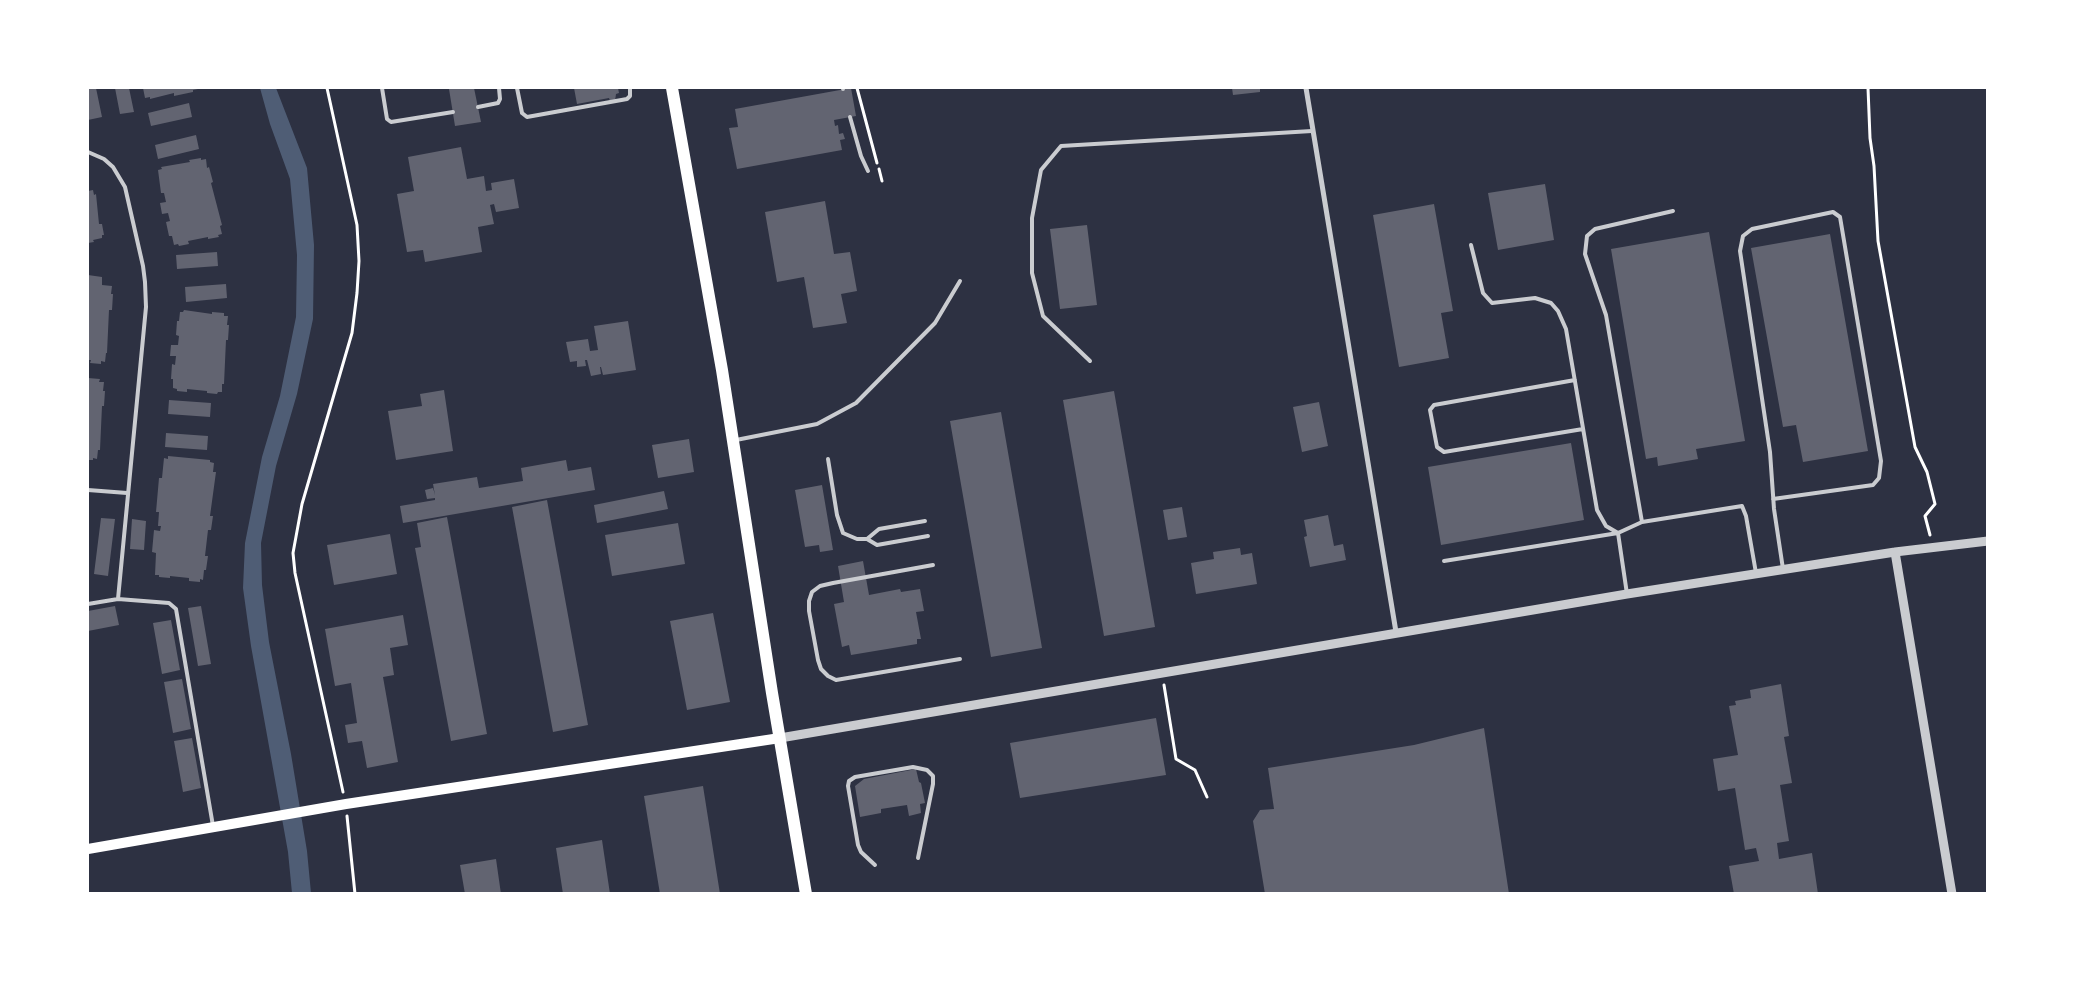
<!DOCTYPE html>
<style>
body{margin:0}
#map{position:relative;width:2075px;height:981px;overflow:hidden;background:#2d3142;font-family:Poppins,sans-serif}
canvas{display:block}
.frame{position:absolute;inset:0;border:89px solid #fff;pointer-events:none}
</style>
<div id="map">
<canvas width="2075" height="981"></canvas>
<div class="frame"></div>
</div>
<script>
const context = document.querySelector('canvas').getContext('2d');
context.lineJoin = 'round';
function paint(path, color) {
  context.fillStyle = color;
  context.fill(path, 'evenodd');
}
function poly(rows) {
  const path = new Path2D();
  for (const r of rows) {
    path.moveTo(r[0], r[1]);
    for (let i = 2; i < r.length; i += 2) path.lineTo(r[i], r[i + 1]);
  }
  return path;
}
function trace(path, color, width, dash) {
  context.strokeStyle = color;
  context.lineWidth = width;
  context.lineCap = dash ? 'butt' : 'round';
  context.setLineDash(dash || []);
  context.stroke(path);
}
paint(poly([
 [260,88,276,88,307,168,314,245,313,319,297,394,276,466,261,543,262,585,269,642,291,754,307,851,311,893,292,893,288,852,251,646,243,588,245,543,262,457,280,396,296,317,297,255,290,179,270,124]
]), '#4f5d75');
paint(poly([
 [88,88,96,88,102,117,88,120],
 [115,88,129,88,134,112,120,114],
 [143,88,197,88,198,89,193,90,193,92,174,96,174,93,150,99,150,97,145,98],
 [458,88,474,88,481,122,455,126,449,89],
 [574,88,618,88,619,93,616,94,615,101,610,101,609,98,577,104],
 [851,88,856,116,834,120,835,126,838,125,839,134,843,133,845,139,840,140,842,150,737,169,729,128,738,127,735,109],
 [1232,88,1260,88,1260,92,1233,95],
 [189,103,192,117,151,126,148,113],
 [196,135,199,149,158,159,155,145],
 [461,147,467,179,484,176,486,191,492,190,491,183,514,179,519,208,496,212,494,204,490,205,494,224,478,227,482,252,425,262,423,250,407,252,397,194,414,191,408,157],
 [201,158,201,160,206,159,207,168,209,167,213,182,211,183,222,225,220,226,222,234,218,235,219,237,208,239,208,237,188,241,189,244,179,246,178,244,174,245,172,236,169,236,166,222,170,221,168,213,162,214,160,203,166,202,164,193,161,193,158,170,162,169,161,167,190,162,189,160],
 [1545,184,1554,240,1498,250,1488,193],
 [93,190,94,195,96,194,99,224,102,224,104,235,102,235,102,238,93,240,94,242,88,243,88,191],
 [825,201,834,254,850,252,857,291,841,294,847,323,813,328,804,277,777,282,765,212],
 [1434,204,1453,311,1441,313,1449,358,1399,367,1373,215],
 [1087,225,1097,305,1060,309,1050,229],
 [1709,232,1745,441,1696,449,1698,459,1658,466,1657,457,1646,459,1611,249],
 [1830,234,1868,451,1803,462,1796,425,1783,427,1751,248],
 [217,252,218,266,177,269,176,255],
 [88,275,102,277,102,285,112,286,111,294,113,294,112,310,109,310,107,353,106,353,105,362,101,361,101,364,90,363,91,360,88,360],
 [226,284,227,298,186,302,185,287],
 [184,310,212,314,212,312,224,313,224,316,228,316,227,325,229,325,228,340,226,340,224,384,222,384,222,392,218,392,217,394,207,393,207,391,187,389,187,392,177,391,177,389,173,388,173,379,171,379,172,364,175,365,176,356,170,356,171,345,178,345,179,336,176,335,177,321,179,321,180,312,183,312],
 [628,321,636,370,603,375,601,367,600,367,601,374,591,376,587,360,585,360,586,366,577,367,577,361,570,362,566,342,588,339,590,351,598,350,594,326],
 [88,378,100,379,99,382,104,382,103,391,105,391,104,406,102,406,100,450,98,450,97,459,93,458,93,460,88,460],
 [444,390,453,451,396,460,388,411,422,406,420,394],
 [1114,391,1155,627,1104,636,1063,400],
 [169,400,211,403,210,417,168,414],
 [1319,402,1328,446,1302,452,1293,407],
 [1001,412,1042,648,991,657,950,421],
 [166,433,208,436,207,450,165,447],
 [689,439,694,472,658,478,652,445],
 [1571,443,1584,520,1441,545,1428,467],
 [168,456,210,460,210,462,214,463,213,472,216,472,210,516,213,516,211,530,208,530,205,556,208,556,206,570,204,570,203,580,200,579,200,582,189,581,189,578,170,576,170,578,159,577,159,575,155,575,156,553,152,552,154,530,160,531,161,526,158,526,159,512,156,512,159,478,162,478,164,458,168,459],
 [566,460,568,471,591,467,595,490,403,523,400,506,435,500,435,498,427,499,425,490,433,488,435,495,433,484,477,477,479,488,523,481,521,468],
 [822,485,833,550,820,552,819,545,805,547,795,490],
 [664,491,668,509,597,523,594,505],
 [547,500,588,725,553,732,512,507],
 [1182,507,1187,537,1168,540,1163,510],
 [1328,515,1334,546,1343,544,1346,560,1310,567,1304,537,1307,536,1304,520],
 [447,517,487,734,451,741,415,548,421,547,417,523],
 [101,518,115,519,108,576,94,574],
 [132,519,146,521,144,550,130,549],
 [678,523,685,564,612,576,605,535],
 [390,534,397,574,334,585,327,545],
 [1240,548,1241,555,1252,553,1257,584,1196,594,1191,563,1214,559,1213,552],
 [863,561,869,595,900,589,901,592,920,589,924,611,916,612,921,639,917,639,917,644,851,655,849,645,842,647,834,604,844,602,838,566],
 [115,606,119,625,88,631,88,611],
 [201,606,211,664,198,666,188,608],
 [713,613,730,702,687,710,670,621],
 [403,615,408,645,390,648,394,675,383,677,398,762,367,768,362,741,348,743,345,725,357,723,351,683,335,686,325,629],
 [171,620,180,670,162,674,153,623],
 [182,679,191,729,173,733,164,682],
 [1781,684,1789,736,1784,737,1792,783,1780,785,1789,841,1777,843,1779,859,1812,853,1818,894,1734,894,1729,866,1759,861,1756,848,1745,850,1735,788,1718,791,1713,759,1738,755,1729,706,1736,705,1735,701,1751,698,1750,690],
 [1156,718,1166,775,1020,798,1010,743],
 [1484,728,1509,894,1265,894,1253,821,1260,810,1274,809,1268,768,1414,745],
 [192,738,201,788,183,792,174,741],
 [916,769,919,782,921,783,925,803,920,804,921,813,909,816,907,805,881,809,881,813,860,817,855,786,864,779],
 [703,786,720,894,660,894,644,796],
 [602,840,610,894,563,894,556,848],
 [496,859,501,894,465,894,460,865]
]), '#626471');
trace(poly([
 [327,88,357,225,359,261,357,293,352,333,302,504,293,553,295,573,343,792],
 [857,88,877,163],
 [1868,88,1870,138,1874,166,1878,241,1915,447,1927,472,1935,504,1925,516,1930,535],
 [879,169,882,181],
 [1164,685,1176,759,1195,770,1207,797],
 [347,816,355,894]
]), '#fff', 3);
trace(poly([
 [382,88,387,119,391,122,453,112],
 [517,88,522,113,527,117,627,99,630,96,630,88],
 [843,88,843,89],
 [478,107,498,103,500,99,499,88],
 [850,117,861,156,868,171],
 [88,152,104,159,113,167,125,187,143,266,145,282,146,307,118,599,169,603,176,609,213,826],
 [1673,211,1595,229,1587,236,1585,254,1606,315,1642,522,1742,506,1746,516,1756,573],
 [1471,245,1483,293,1492,303,1535,298,1551,303,1558,311,1566,329,1597,510,1606,526,1618,533],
 [1090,361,1043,316,1032,273,1032,218,1041,170,1061,146,1312,131],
 [1575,380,1434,405,1430,410,1437,447,1444,452,1583,429],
 [736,440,817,424,856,403,935,323,960,281],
 [828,459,837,515,843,533,857,539,867,539,877,545,928,536],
 [88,490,127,493],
 [1773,499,1873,485,1879,478,1881,461,1840,217,1833,212,1752,229,1743,236,1740,251,1770,452,1774,509,1783,569],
 [867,539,879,529,925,521],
 [1444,561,1618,533],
 [933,565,833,583,820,586,812,592,809,601,809,611,818,660,821,669,828,676,836,680,960,659],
 [1627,594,1618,533,1642,522],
 [88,604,118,599],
 [875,865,861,852,858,845,848,786,849,781,855,777,913,767,927,770,933,776,933,784,918,858]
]), '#caccd0', 4);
trace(poly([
 [1306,88,1396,632]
]), '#caccd0', 5);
trace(poly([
 [1895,552,1952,894],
 [780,738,1627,594,1895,552,1988,541]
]), '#caccd0', 9);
trace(poly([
 [88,849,346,804,780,738]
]), '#fff', 10);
trace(poly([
 [672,88,722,370,772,693,806,894]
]), '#fff', 12);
</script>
